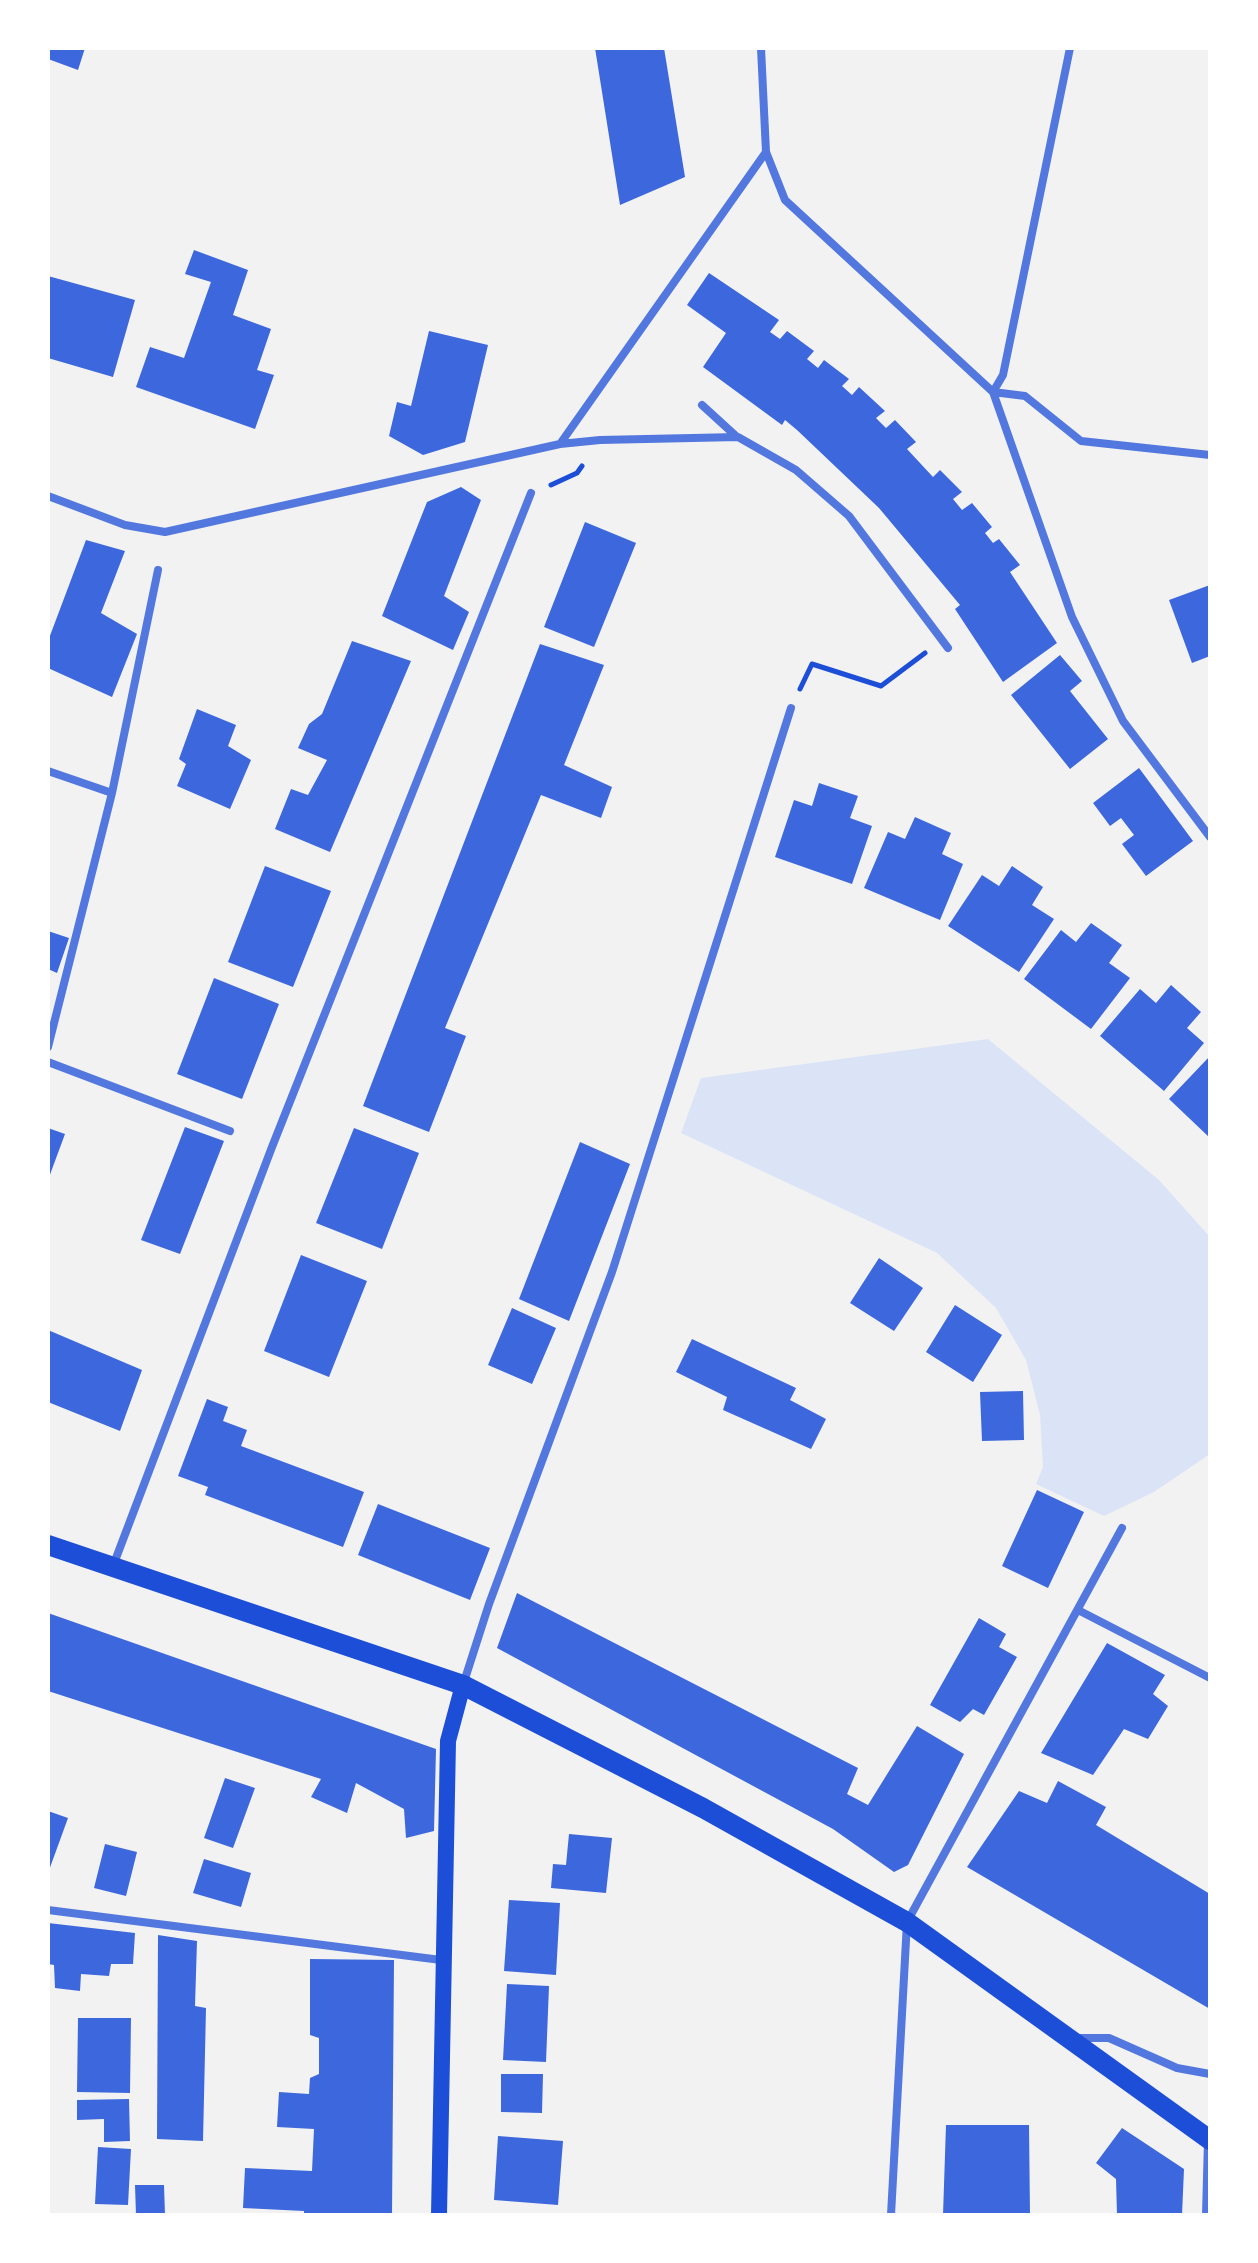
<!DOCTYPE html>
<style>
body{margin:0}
#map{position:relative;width:1258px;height:2263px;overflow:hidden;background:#f2f2f2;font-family:Ubuntu,sans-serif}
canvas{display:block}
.frame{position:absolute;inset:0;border:50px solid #fff;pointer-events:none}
</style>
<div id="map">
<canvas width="1258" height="2263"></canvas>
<div class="frame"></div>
</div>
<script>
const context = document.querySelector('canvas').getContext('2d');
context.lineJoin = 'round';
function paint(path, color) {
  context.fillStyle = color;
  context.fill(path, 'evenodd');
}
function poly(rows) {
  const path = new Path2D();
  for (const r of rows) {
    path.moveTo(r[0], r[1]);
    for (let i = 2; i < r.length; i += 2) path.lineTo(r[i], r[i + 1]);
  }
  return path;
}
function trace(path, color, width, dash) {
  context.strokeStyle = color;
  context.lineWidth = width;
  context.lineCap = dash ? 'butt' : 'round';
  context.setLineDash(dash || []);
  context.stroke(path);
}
paint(poly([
 [988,1039,1159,1180,1210,1237,1210,1454,1154,1492,1104,1516,1036,1484,1043,1467,1040,1415,1026,1360,996,1308,937,1253,681,1133,701,1078]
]), '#dbe4f7');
paint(poly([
 [48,48,85,48,78,70,48,59],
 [595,48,664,48,685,177,620,205],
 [194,250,248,270,233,315,271,329,257,370,274,375,255,429,136,387,150,347,184,358,211,282,185,274],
 [709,273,779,320,770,332,780,339,787,331,814,351,807,359,818,368,824,360,849,379,842,386,852,395,859,387,885,411,876,418,886,428,895,420,916,442,907,449,933,477,940,470,962,492,953,499,962,510,972,503,992,527,985,533,993,543,999,539,1020,565,1010,572,1057,643,1003,682,955,609,960,605,879,508,797,430,785,420,782,425,703,367,726,333,687,305],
 [48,276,135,300,113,377,48,358],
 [429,331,488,345,465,442,423,455,389,436,397,402,411,406],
 [461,487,481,500,444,596,469,612,453,650,382,616,427,502],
 [585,522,636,543,594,647,544,627],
 [86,540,125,551,101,613,137,634,112,697,48,668,48,641],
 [1210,585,1210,656,1192,663,1169,600],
 [352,641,411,661,330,852,275,829,291,789,308,795,327,760,298,748,309,724,322,714],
 [540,644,604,665,564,765,612,787,601,818,541,795,445,1028,466,1036,429,1132,363,1106],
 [1060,655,1082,681,1070,691,1108,739,1070,769,1011,695],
 [197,709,236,725,228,746,251,760,230,809,177,786,186,764,179,759],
 [1139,768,1193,841,1146,876,1122,844,1134,835,1121,818,1110,826,1093,803],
 [819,783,858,796,850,818,872,826,852,884,775,857,794,800,812,806],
 [915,817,951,833,942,854,963,864,940,920,864,888,888,832,905,839],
 [265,866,331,891,293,987,228,962],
 [1012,866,1043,887,1032,905,1054,919,1019,972,948,926,982,875,999,886],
 [1091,923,1122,945,1109,963,1130,978,1091,1029,1024,979,1061,930,1076,942],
 [48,931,69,938,57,973,48,969],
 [214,978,279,1004,242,1099,177,1074],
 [1171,985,1201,1012,1187,1028,1204,1043,1164,1091,1100,1036,1140,989,1156,1003],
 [1210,1056,1210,1138,1169,1099],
 [185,1127,224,1141,180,1254,141,1240],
 [48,1128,65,1134,48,1180],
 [354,1128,419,1153,382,1249,316,1223],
 [580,1142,630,1164,569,1321,519,1299],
 [301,1255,367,1281,329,1377,264,1351],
 [879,1258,923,1288,894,1331,850,1303],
 [955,1305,1002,1335,973,1382,926,1352],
 [512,1308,556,1328,532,1384,488,1365],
 [48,1330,142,1370,120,1431,48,1402],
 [692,1339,796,1388,790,1400,826,1419,811,1449,723,1410,727,1397,676,1372],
 [1023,1391,1024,1440,982,1441,980,1392],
 [207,1399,228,1407,223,1421,247,1430,241,1446,364,1492,343,1547,205,1495,208,1487,178,1476],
 [1037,1490,1084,1512,1048,1588,1002,1566],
 [378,1504,490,1548,470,1600,358,1555],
 [517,1593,858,1768,847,1794,868,1805,917,1726,964,1754,908,1865,894,1872,833,1829,497,1648],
 [48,1613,436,1749,434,1831,406,1838,404,1809,356,1783,347,1813,311,1797,321,1779,48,1691],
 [979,1618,1006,1634,999,1647,1017,1657,984,1715,973,1709,960,1722,930,1705],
 [1107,1643,1165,1675,1153,1694,1168,1706,1148,1739,1124,1729,1093,1775,1041,1753],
 [225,1778,255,1788,233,1848,204,1838],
 [1058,1781,1106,1807,1096,1825,1210,1894,1210,2009,967,1867,1019,1791,1047,1803],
 [48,1811,68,1818,48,1873],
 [569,1834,612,1838,606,1893,551,1888,553,1864,566,1865],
 [105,1844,137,1852,126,1896,94,1888],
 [204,1859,251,1873,241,1907,193,1893],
 [509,1900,560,1903,556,1975,504,1971],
 [48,1923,135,1933,133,1964,111,1964,109,1976,81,1974,80,1991,55,1988,54,1965,48,1964],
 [158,1935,197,1941,195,2006,206,2008,203,2141,157,2139],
 [310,1959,394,1960,392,2215,304,2215,304,2211,243,2208,245,2168,312,2171,314,2129,277,2127,279,2092,309,2094,310,2078,319,2074,319,2038,310,2035],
 [507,1984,549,1986,546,2062,503,2060],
 [78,2018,131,2018,130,2093,77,2092],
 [501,2074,543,2074,542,2113,501,2112],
 [129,2099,130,2141,104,2142,104,2119,77,2120,77,2100],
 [946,2125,1029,2125,1030,2215,943,2215],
 [1122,2128,1184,2169,1182,2215,1117,2215,1116,2179,1096,2163],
 [498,2136,563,2141,558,2205,494,2200],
 [98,2147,131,2149,128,2205,95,2204],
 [135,2185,164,2185,165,2215,136,2215]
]), '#3d67dc');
trace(poly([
 [551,485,577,473,582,466],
 [800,689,812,664,881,686,925,653]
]), '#1d4ed8', 5);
trace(poly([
 [761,48,766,152,785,200,993,392,1072,617,1123,721,1210,837],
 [1070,48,1003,375,993,392,1025,396,1081,441,1210,455],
 [702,405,737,437],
 [560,444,600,440,738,437,796,470,849,516,948,648],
 [48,496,125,525,165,532,560,444,766,152],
 [48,771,112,793,158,570],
 [48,1047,112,793],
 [48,1062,230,1131],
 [113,1566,272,1147,531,493],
 [1078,1610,1210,1678],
 [463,1685,489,1604,612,1272,791,708],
 [48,1910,441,1960],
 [1075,2038,1109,2038,1177,2068,1210,2074],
 [891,2215,907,1922,1122,1528],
 [1206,2215,1208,2140]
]), '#5277de', 8);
trace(poly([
 [439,2215,448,1741,463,1685]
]), '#1d4ed8', 16);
trace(poly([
 [48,1545,463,1685,703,1808,907,1922,1210,2140]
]), '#1d4ed8', 20);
</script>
